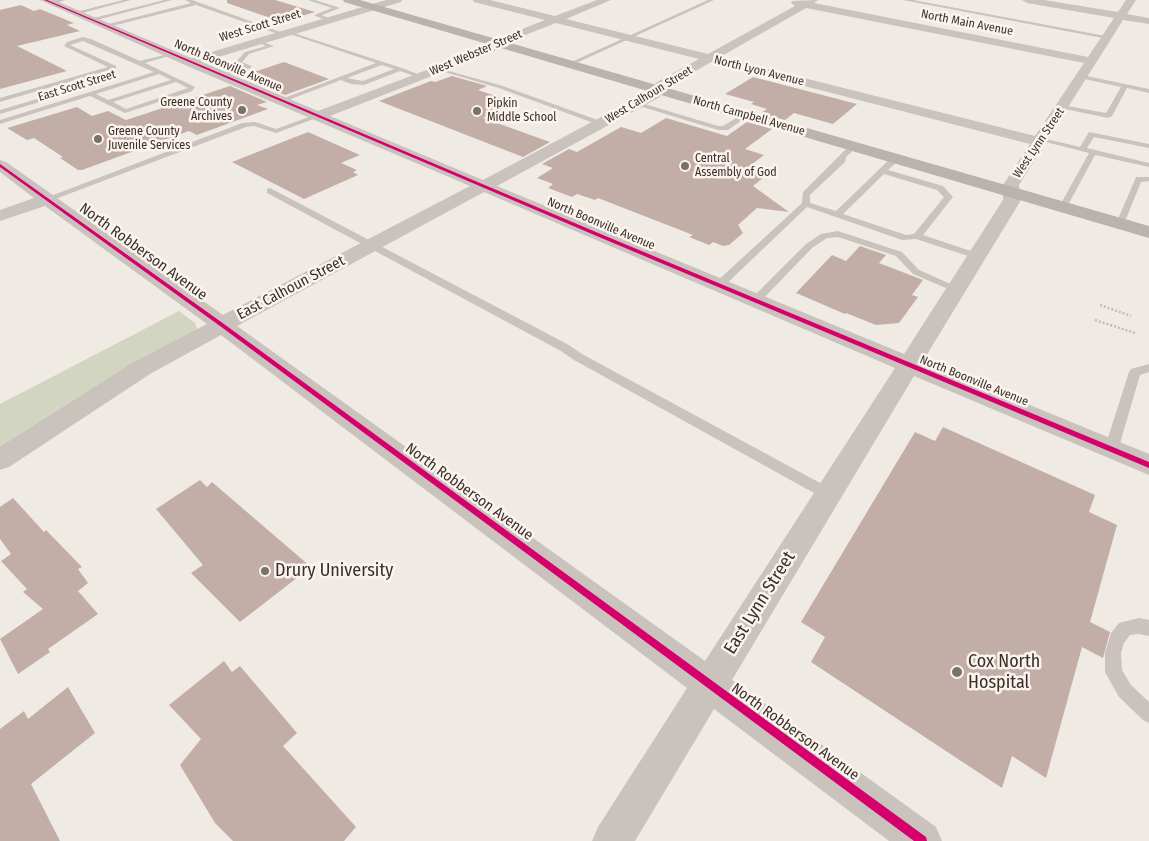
<!DOCTYPE html>
<style>
body{margin:0}
canvas{display:block;background:#f0eae5}
</style>
<canvas width="1149" height="841"></canvas>
<script>
const context = document.querySelector('canvas').getContext('2d');
context.lineJoin = 'round';
function paint(path, color) {
  context.fillStyle = color;
  context.fill(path, 'evenodd');
}
function poly(rows) {
  const path = new Path2D();
  for (const r of rows) {
    path.moveTo(r[0], r[1]);
    for (let i = 2; i < r.length; i += 2) path.lineTo(r[i], r[i + 1]);
  }
  return path;
}
function trace(path, color, width, dash) {
  context.strokeStyle = color;
  context.lineWidth = width;
  context.lineCap = dash ? 'butt' : 'round';
  context.setLineDash(dash || []);
  context.stroke(path);
}
function write(font, color, halo, rows, align = 'center') {
  context.font = font + ' "Fira Sans Condensed",sans-serif';
  context.lineWidth = 5;
  context.setLineDash([]);
  context.textBaseline = 'middle';
  context.strokeStyle = halo;
  context.fillStyle = color;
  for (const [text, x, y, turn = 0] of rows) {
    context.save();
    context.translate(x, y);
    context.rotate((+turn || 0) * Math.PI / 180);
    context.textAlign = isNaN(turn) ? turn : align;
    if (halo) context.strokeText(text, 0, 0);
    context.fillText(text, 0, 0);
    context.restore();
  }
}
paint(poly([
 [179,311,195,323,197,329,193,334,0,449,0,404]
]), '#d2d5bf');
paint(poly([
 [227,0,275,0,315,12,282,22,227,3],
 [21,5,34,11,40,9,74,23,67,25,80,31,17,46,67,71,0,89,0,10],
 [284,62,329,79,285,95,249,80,256,77,248,74],
 [452,76,487,86,478,90,516,103,483,118,550,142,523,157,379,101,431,81,435,82],
 [753,77,857,104,833,124,794,113,785,120,761,113,767,109,751,104,754,102,725,94],
 [230,86,267,102,257,105,268,109,197,135,189,131,82,170,78,170,60,158,63,157,34,138,27,140,7,128,77,107,92,116,108,111,126,120],
 [666,118,727,136,747,122,772,129,745,149,764,155,747,168,767,175,753,186,789,212,757,208,738,225,743,233,729,245,723,246,713,242,709,245,689,237,693,235,598,198,595,200,577,194,572,197,548,188,553,184,537,178,553,168,542,164,569,149,577,152,621,127,641,133],
 [308,132,360,155,341,163,357,170,353,172,358,175,304,199,232,162],
 [860,246,886,255,879,263,923,280,912,295,918,297,899,323,876,325,846,313,845,314,796,293,832,255,846,261],
 [943,427,1095,495,1089,512,1117,525,1090,622,1110,632,1103,658,1082,647,1046,778,1012,756,1002,788,811,662,825,637,801,622,915,432,935,441],
 [200,480,207,487,212,482,311,567,240,622,191,573,203,565,156,509],
 [13,498,44,532,46,530,82,567,78,569,88,583,78,591,98,614,48,649,50,652,18,674,0,639,43,609,23,592,27,589,1,561,11,554,0,539,0,507],
 [224,661,232,672,240,666,297,733,283,746,356,827,344,841,233,841,215,823,180,765,201,739,169,705],
 [68,687,95,733,31,784,60,841,0,841,0,729,24,711,28,719]
]), '#c3aea7');
trace(poly([
 [1100,305,1131,316],
 [1095,320,1135,333]
]), '#c1bbb6', 2.5, [2, 2]);
paint(poly([
 [57,0,65,0,51,5,48,3,57,0],
 [123,0,131,0,75,15,72,13,123,0],
 [164,0,172,0,89,22,86,20,164,0],
 [185,0,192,0,286,34,281,35,196,5,104,28,101,26,191,3,185,0],
 [308,0,315,0,340,8,322,15,332,20,327,21,314,15,332,8,308,0],
 [708,0,714,0,572,65,567,64,708,0],
 [903,0,913,0,1111,37,1108,39,903,0],
 [287,31,402,68,423,76,420,78,400,71,364,85,351,84,341,80,283,102,279,102,279,100,376,63,287,33,287,31],
 [382,65,394,69,363,81,347,78,382,65],
 [83,37,91,39,140,61,172,53,172,55,145,63,195,87,192,91,125,113,90,96,0,124,0,120,154,72,83,41,70,45,116,66,116,68,0,102,0,98,108,67,64,46,67,42,83,37],
 [159,74,171,80,108,100,96,94,159,74],
 [176,82,188,88,126,109,113,102,176,82],
 [257,40,274,46,249,54,242,62,251,66,251,68,219,77,219,75,243,67,235,63,245,52,266,46,257,42,257,40],
 [438,68,503,86,606,123,599,125,499,88,438,70,438,68],
 [1082,75,1149,89,1149,93,1127,88,1112,116,1108,118,1060,108,1059,107,1062,105,1106,113,1121,87,1080,78,1079,77,1082,75],
 [61,92,64,94,63,95,0,114,0,110,61,92],
 [638,102,718,126,723,126,743,114,749,115,728,130,718,130,636,105,636,103,638,102],
 [317,114,321,116,319,117,276,133,254,126,246,127,50,201,43,199,242,123,255,122,276,129,317,114],
 [1089,132,1149,144,1149,148,1094,137,1087,148,1149,163,1149,167,1095,155,1067,207,1060,209,1059,207,1089,153,1038,140,1042,138,1080,147,1089,132],
 [850,145,857,147,846,157,845,162,810,195,810,203,836,211,892,157,898,157,898,161,888,170,943,186,953,197,923,235,980,254,980,258,974,258,916,239,902,240,807,207,722,288,714,288,714,284,802,203,803,192,850,145],
 [884,174,937,190,944,197,914,234,906,235,843,214,884,174],
 [1136,177,1149,177,1149,181,1141,182,1124,224,1120,227,1117,226,1116,224,1136,177],
 [270,188,569,345,582,354,833,490,835,494,833,498,828,500,823,498,574,360,561,351,267,193,267,189,270,188],
 [838,231,902,252,919,270,962,289,957,292,953,291,913,274,896,256,838,237,827,238,812,248,759,303,751,303,750,301,751,299,806,244,821,234,838,231],
 [1149,364,1149,372,1140,375,1118,450,1116,454,1106,454,1104,450,1129,372,1131,369,1149,364],
 [1139,618,1149,620,1149,636,1139,634,1130,635,1124,643,1121,653,1122,670,1131,685,1149,702,1149,723,1143,720,1119,697,1105,672,1105,653,1111,633,1119,623,1139,618]
]), '#c9c2bd');
paint(poly([
 [40,0,54,0,191,58,386,0,402,0,401,2,202,62,318,111,485,48,507,35,545,20,474,2,473,0,490,0,555,16,597,0,611,0,566,19,708,54,795,6,791,3,792,1,818,0,814,3,1088,57,1114,18,1027,3,1022,0,1044,0,1118,12,1126,0,1136,0,1127,14,1149,18,1149,24,1123,20,1019,185,1021,200,923,361,1149,454,1149,475,914,376,732,680,936,827,942,841,889,841,714,709,635,841,592,841,598,827,687,688,221,335,150,374,9,467,0,470,0,447,134,362,207,324,45,206,0,221,0,210,34,198,0,172,0,160,6,162,223,315,470,186,185,65,40,0],
 [806,8,1084,63,1035,136,720,57,806,8],
 [556,23,699,59,657,82,650,91,483,180,330,116,493,52,515,39,556,23],
 [711,62,1030,144,1003,185,1003,200,904,354,497,186,660,97,667,88,711,62],
 [484,192,895,368,705,661,237,326,484,192]
]), '#c9c2bd');
paint(poly([
 [343,0,360,0,1149,226,1149,238,344,2,343,0]
]), '#b9b2ae');
paint(poly([
 [44,0,47,0,603,235,1149,462,1149,468,599,237,44,0],
 [0,164,224,324,926,837,927,841,914,841,220,326,0,167,0,164]
]), '#d6006c');
for (const [x, y, r, color] of [
 [242,110,5,"#7a706c"],
 [477,111,5,"#7a706c"],
 [98,139,5,"#7a706c"],
 [685,166,5,"#7a706c"],
 [265,571,5,"#7a706c"],
 [957,672,6,"#7a706c"]
]) {
  const dot = new Path2D();
  dot.arc(x, y, r, 0, 2 * Math.PI);
  context.fillStyle = color;
  context.fill(dot);
  trace(dot, '#fbf4ee', 2);
}
write('12px', '#3b2f2b', '#fbf4ee', [
 ["North Main Avenue",967,23,11],
 ["West Scott Street",260,26,-17],
 ["West Webster Street",476,53,-23],
 ["North Boonville Avenue",228,66,23],
 ["North Lyon Avenue",759,71,14],
 ["East Scott Street",77,86,-17],
 ["West Calhoun Street",649,95,-31],
 ["North Campbell Avenue",749,116,16],
 ["West Lynn Street",1039,143,-56],
 ["North Boonville Avenue",601,224,23],
 ["North Boonville Avenue",974,381,22]
]);
write('12px', '#3b2f2b', '#fbf4ee', [
 ["Greene County",232,103,"right"],
 ["Archives",232,117,"right"],
 ["Pipkin",487,104],
 ["Middle School",487,118],
 ["Greene County",108,132],
 ["Juvenile Services",108,146],
 ["Central",695,159],
 ["Assembly of God",695,173]
], 'left');
write('15px', '#3b2f2b', '#fbf4ee', [
 ["North Robberson Avenue",143,252,36],
 ["East Calhoun Street",291,288,-28],
 ["North Robberson Avenue",469,492,36],
 ["North Robberson Avenue",795,732,36]
]);
write('18px', '#3b2f2b', '#fbf4ee', [
 ["Drury University",275,571],
 ["Cox North",968,662],
 ["Hospital",968,683]
], 'left');
write('18px', '#3b2f2b', '#fbf4ee', [
 ["East Lynn Street",760,603,-58]
]);
</script>
